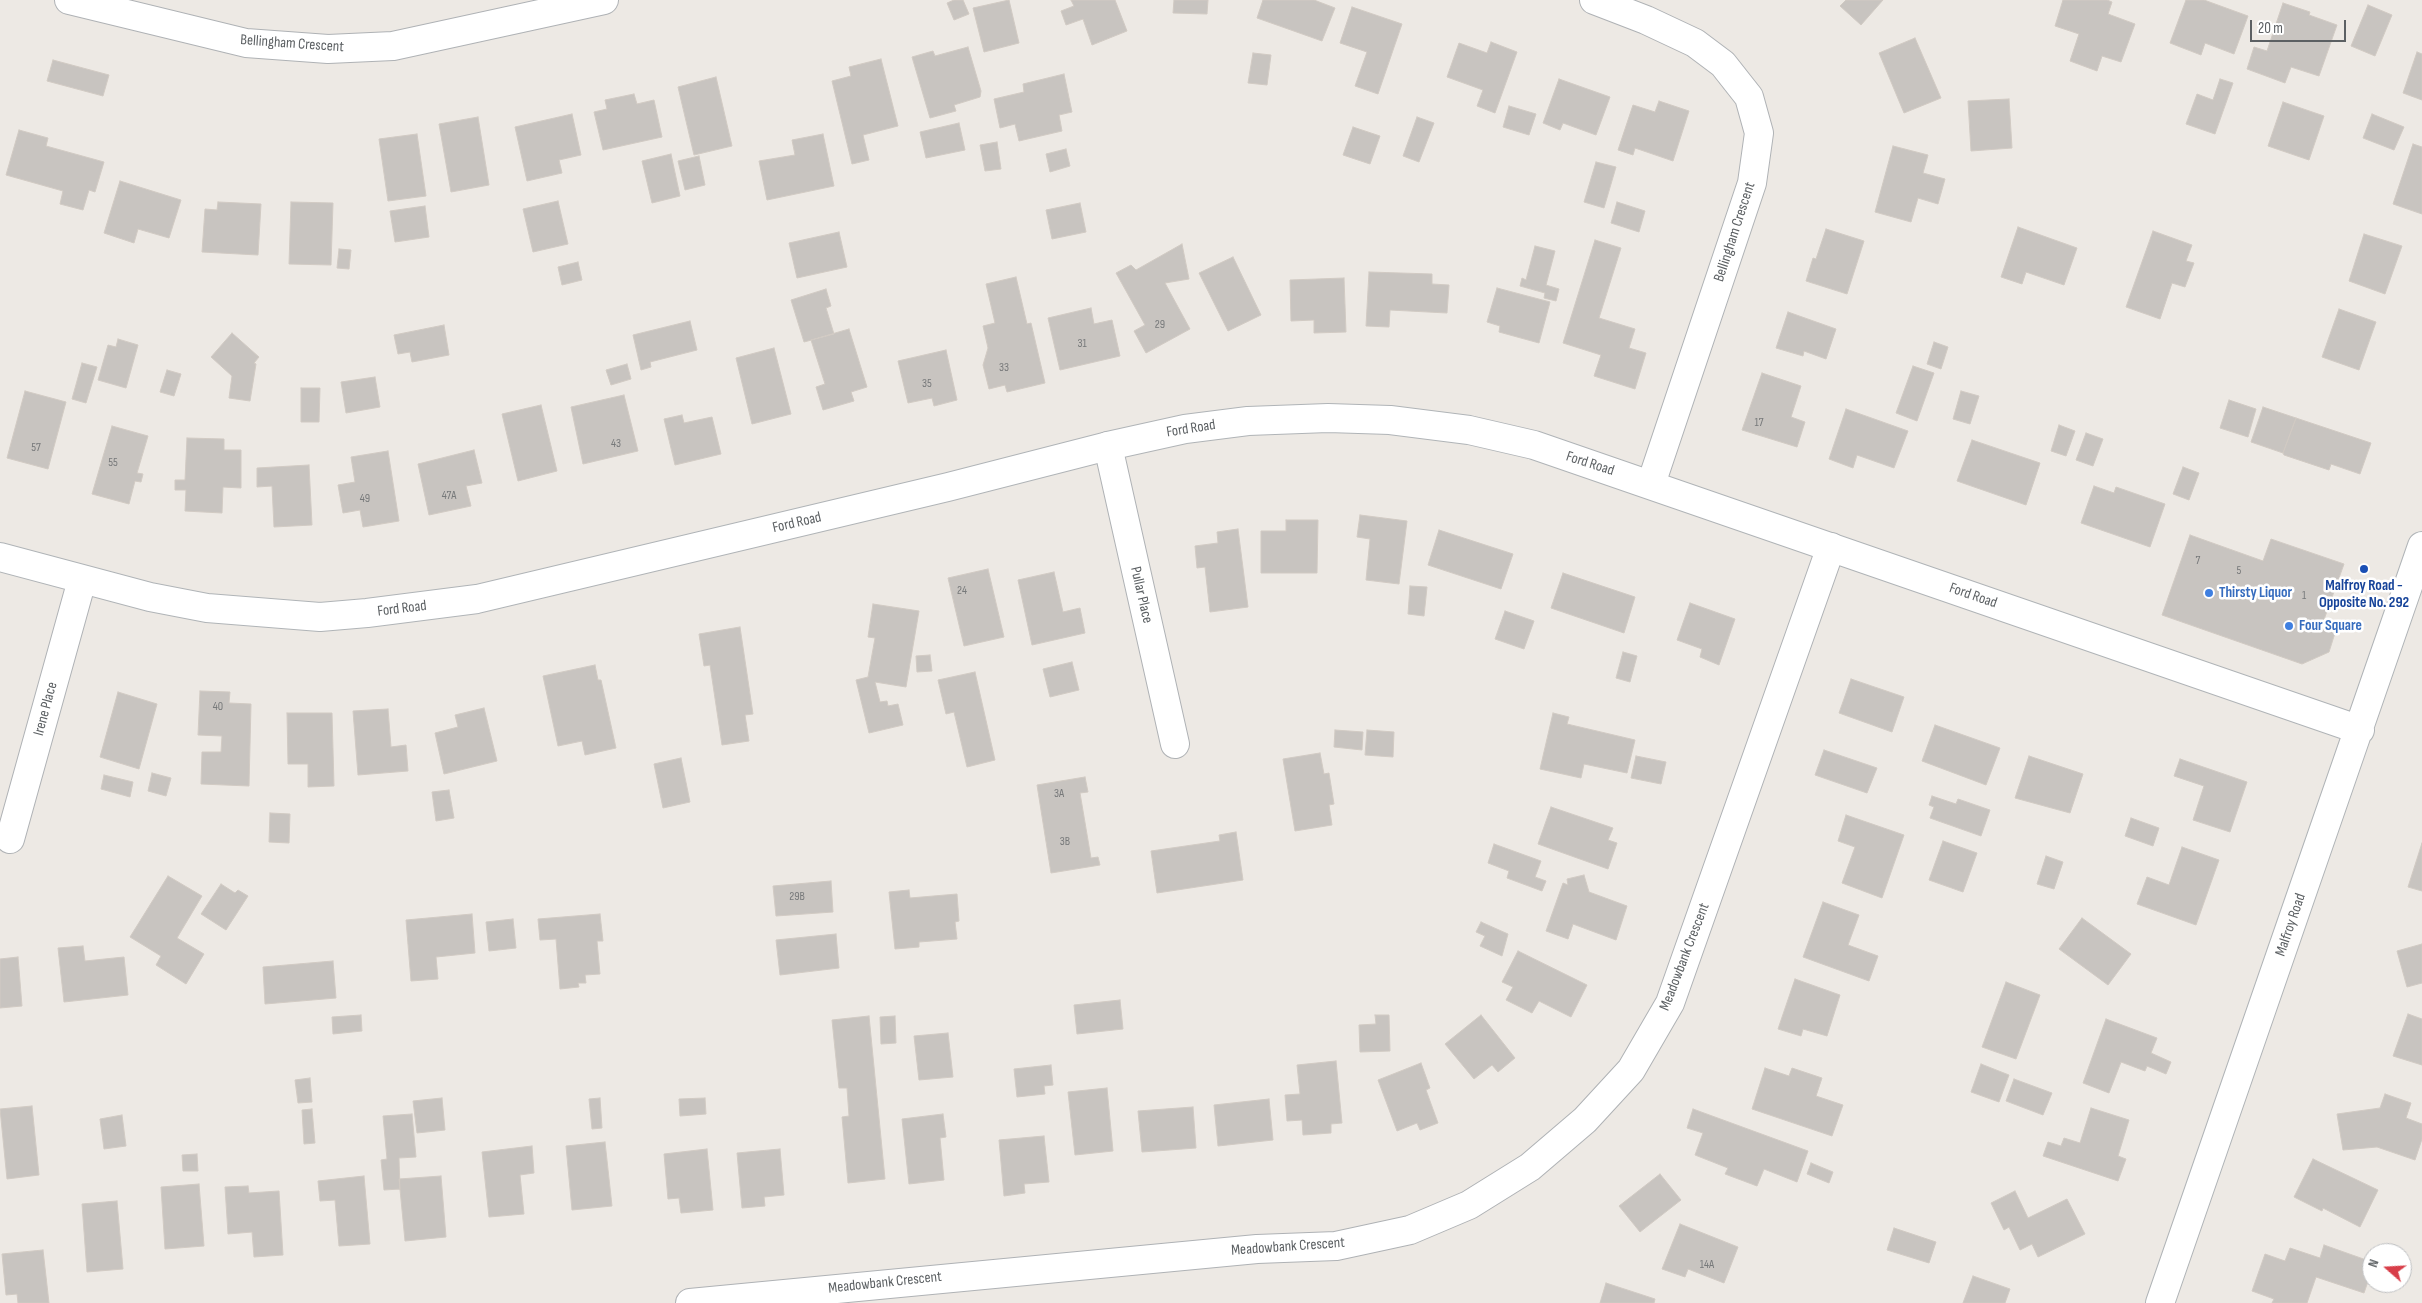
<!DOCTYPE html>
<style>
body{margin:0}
#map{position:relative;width:2422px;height:1303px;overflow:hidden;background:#ede9e4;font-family:"Sofia Sans Condensed",sans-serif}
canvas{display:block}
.north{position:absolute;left:2362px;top:1243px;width:50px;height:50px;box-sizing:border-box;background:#fff;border:1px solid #bebfc1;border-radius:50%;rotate:289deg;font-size:14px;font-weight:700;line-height:20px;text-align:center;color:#5c6063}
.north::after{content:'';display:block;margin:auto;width:18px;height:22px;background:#d83e49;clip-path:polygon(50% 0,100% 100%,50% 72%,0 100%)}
.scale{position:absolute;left:2250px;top:20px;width:96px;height:22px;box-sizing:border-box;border:2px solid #5c6063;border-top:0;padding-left:6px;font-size:15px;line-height:18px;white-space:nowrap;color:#5c6063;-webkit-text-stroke:4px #fff;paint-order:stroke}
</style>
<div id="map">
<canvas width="2422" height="1303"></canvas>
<div class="north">N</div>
<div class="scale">20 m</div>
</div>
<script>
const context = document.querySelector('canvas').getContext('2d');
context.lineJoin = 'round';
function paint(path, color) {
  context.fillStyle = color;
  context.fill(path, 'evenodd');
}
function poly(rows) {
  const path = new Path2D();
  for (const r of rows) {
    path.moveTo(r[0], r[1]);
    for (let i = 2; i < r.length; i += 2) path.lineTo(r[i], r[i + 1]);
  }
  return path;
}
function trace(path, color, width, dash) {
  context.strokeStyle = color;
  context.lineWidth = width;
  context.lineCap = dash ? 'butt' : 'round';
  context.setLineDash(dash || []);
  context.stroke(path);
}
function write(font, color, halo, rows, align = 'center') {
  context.font = font + ' "Sofia Sans Condensed",sans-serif';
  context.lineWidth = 5;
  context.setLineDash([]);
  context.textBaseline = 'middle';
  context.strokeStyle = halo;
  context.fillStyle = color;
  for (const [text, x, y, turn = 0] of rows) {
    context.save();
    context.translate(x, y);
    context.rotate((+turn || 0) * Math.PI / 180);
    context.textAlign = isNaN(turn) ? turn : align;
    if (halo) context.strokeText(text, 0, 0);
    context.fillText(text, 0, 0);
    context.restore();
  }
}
const building = poly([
 [954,0,963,0,969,14,954,20,947,3,954,0],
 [1009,0,1019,43,984,52,973,8,1009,0],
 [1071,0,1115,0,1127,31,1092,45,1083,19,1066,25,1061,11,1074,6,1071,0],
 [1174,0,1208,0,1207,14,1173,13,1174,0],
 [1263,0,1314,0,1335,8,1322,41,1257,18,1263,0],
 [1846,0,1883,0,1861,25,1840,6,1846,0],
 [2063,0,2107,0,2112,2,2108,14,2135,24,2121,62,2102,56,2097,71,2070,61,2079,34,2055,26,2063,0],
 [2186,0,2204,0,2248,16,2234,54,2205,43,2201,55,2170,43,2186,0],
 [2283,3,2310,12,2309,15,2337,25,2319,76,2291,67,2285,83,2247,69,2254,47,2267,51,2283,3],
 [2368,5,2392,15,2375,56,2351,46,2368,5],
 [1352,7,1402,24,1378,94,1355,86,1367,52,1340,43,1352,7],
 [1915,38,1941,98,1904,113,1879,53,1915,38],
 [1491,42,1517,52,1495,113,1477,106,1483,90,1447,77,1459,43,1487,53,1491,42],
 [968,47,981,91,980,97,954,105,956,111,930,118,912,57,933,51,935,56,968,47],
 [2417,52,2422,54,2422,100,2403,93,2417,52],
 [1253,53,1271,55,1267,85,1248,83,1253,53],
 [881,59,898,126,863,135,869,160,852,164,832,81,851,76,849,67,881,59],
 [53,60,109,75,103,96,47,81,53,60],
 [1064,74,1072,112,1059,115,1062,131,1019,141,1015,124,1000,128,994,99,1024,92,1023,84,1064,74],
 [716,77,732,146,694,155,678,87,716,77],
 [1559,79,1610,97,1596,135,1563,123,1560,130,1543,123,1559,79],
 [2220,79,2233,83,2215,134,2186,124,2197,94,2213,100,2220,79],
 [634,94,637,104,654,100,662,137,603,150,594,112,607,109,605,100,634,94],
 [2009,99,2012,148,1971,151,1968,101,2009,99],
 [1659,101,1689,111,1673,161,1635,148,1633,155,1618,150,1633,105,1655,112,1659,101],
 [2283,102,2324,116,2309,160,2268,146,2283,102],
 [1509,106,1536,114,1529,135,1503,127,1509,106],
 [572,114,581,155,559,160,562,173,527,181,515,127,572,114],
 [2372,114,2404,127,2394,150,2363,138,2372,114],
 [478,117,489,185,451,192,439,124,478,117],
 [1417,117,1434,123,1419,162,1403,156,1417,117],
 [959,123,965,150,926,158,920,132,959,123],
 [1353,127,1380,136,1370,164,1343,155,1353,127],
 [19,130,48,138,46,146,104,162,95,192,89,190,83,210,60,204,63,191,6,175,19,130],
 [417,134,426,196,388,201,379,139,417,134],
 [823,134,834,186,767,200,759,161,795,155,792,140,823,134],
 [997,142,1001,169,985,171,980,145,997,142],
 [2413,144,2422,147,2422,214,2393,204,2413,144],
 [1893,146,1928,155,1923,173,1945,179,1938,204,1918,198,1911,222,1875,212,1893,146],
 [1066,149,1070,166,1050,172,1046,154,1066,149],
 [671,154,680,196,652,203,642,161,671,154],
 [699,156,705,185,685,190,678,161,699,156],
 [1596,162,1616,167,1604,208,1584,202,1596,162],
 [120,181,181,200,169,238,138,229,134,243,104,233,120,181],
 [558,201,568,244,533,252,523,209,558,201],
 [218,202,261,204,258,255,202,252,205,209,217,210,218,202],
 [291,202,333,203,331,265,289,264,291,202],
 [1617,202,1645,211,1639,232,1611,223,1617,202],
 [1080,203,1086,232,1052,239,1046,210,1080,203],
 [425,206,429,237,395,242,390,211,425,206],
 [2018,227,2077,248,2064,285,2026,272,2022,284,2001,277,2018,227],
 [1826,229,1864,241,1847,294,1806,281,1813,258,1816,259,1826,229],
 [2153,231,2192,245,2186,261,2194,263,2185,287,2172,283,2160,319,2126,307,2153,231],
 [839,232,847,267,797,278,789,243,839,232],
 [2364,234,2402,246,2385,294,2349,281,2364,234],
 [1595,240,1621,248,1599,318,1635,329,1629,348,1646,353,1635,389,1594,376,1601,355,1563,343,1595,240],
 [1182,244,1189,279,1165,283,1190,329,1146,353,1134,331,1145,325,1116,273,1131,265,1136,270,1182,244],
 [1535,246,1555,251,1546,285,1559,289,1556,301,1544,298,1545,293,1520,286,1522,278,1526,280,1535,246],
 [339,249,351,250,349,269,337,268,339,249],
 [1233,257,1261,315,1228,331,1199,273,1233,257],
 [578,262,582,280,562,285,558,267,578,262],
 [1369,272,1432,274,1432,284,1449,285,1447,313,1390,310,1389,327,1366,326,1369,272],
 [1016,277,1027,324,1031,323,1045,383,1007,392,1005,385,989,389,983,365,988,348,983,326,995,323,986,284,1016,277],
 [1344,278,1346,332,1314,333,1314,320,1291,321,1290,280,1344,278],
 [1497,288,1550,302,1539,343,1499,332,1500,326,1487,322,1497,288],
 [826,289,831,306,826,308,834,334,804,342,791,300,826,289],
 [1091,308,1094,324,1112,320,1120,356,1060,370,1048,318,1091,308],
 [2339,309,2376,322,2359,370,2322,357,2339,309],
 [1788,312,1836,329,1826,359,1804,351,1803,356,1776,348,1788,312],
 [690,321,697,350,650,362,651,367,641,370,633,335,690,321],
 [444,325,449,355,412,362,410,352,398,354,394,335,444,325],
 [849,329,867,387,851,392,854,401,823,410,816,387,825,384,811,340,849,329],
 [232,333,259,357,254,363,256,364,250,401,229,398,232,376,211,357,232,333],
 [118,339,138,345,126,388,98,380,108,345,116,347,118,339],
 [1934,342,1948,347,1941,369,1927,364,1934,342],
 [774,348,791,414,752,424,736,358,774,348],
 [946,350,957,400,934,406,932,398,908,403,898,361,946,350],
 [82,363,97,367,86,403,72,399,82,363],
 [627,364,631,379,611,385,606,370,627,364],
 [1913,366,1934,373,1917,421,1896,413,1913,366],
 [167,370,181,374,174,396,160,392,167,370],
 [1762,373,1801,386,1791,417,1805,422,1797,447,1742,430,1762,373],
 [375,377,380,407,346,413,341,382,375,377],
 [301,388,320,388,319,422,301,422,301,388],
 [25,391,66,402,48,469,7,458,25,391],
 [1961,391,1979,396,1970,424,1953,419,1961,391],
 [624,395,638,451,583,464,571,407,624,395],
 [2229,400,2256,409,2248,437,2220,428,2229,400],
 [541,405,557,471,518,481,502,414,541,405],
 [2263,407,2296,418,2283,453,2251,442,2263,407],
 [1846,409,1908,431,1894,468,1857,455,1853,468,1829,459,1846,409],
 [682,415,684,423,712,417,721,454,675,465,664,419,682,415],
 [2296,418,2371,443,2360,474,2331,464,2329,470,2284,455,2283,453,2296,418],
 [2059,425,2075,431,2066,456,2051,451,2059,425],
 [112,426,148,436,137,473,143,474,141,482,135,481,129,504,92,494,112,426],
 [2086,433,2103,439,2093,466,2076,460,2086,433],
 [187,438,224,439,224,450,241,450,241,488,223,487,222,513,185,511,186,490,175,490,175,480,185,480,187,438],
 [1972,440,2040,463,2026,505,1957,481,1972,440],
 [474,450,482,483,466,486,471,506,429,515,418,464,474,450],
 [388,451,399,521,363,527,360,510,343,513,338,485,355,482,351,457,388,451],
 [309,465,312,525,274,527,272,486,257,487,257,468,309,465],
 [2183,467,2199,473,2189,500,2173,494,2183,467],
 [2094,486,2114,493,2116,487,2165,504,2150,547,2081,523,2094,486],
 [1360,515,1407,521,1399,584,1366,580,1370,539,1357,537,1360,515],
 [1286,520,1318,520,1317,573,1261,573,1261,531,1286,531,1286,520],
 [1238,529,1248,607,1210,612,1205,567,1197,568,1195,546,1218,543,1217,532,1238,529],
 [1439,530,1513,554,1501,589,1428,565,1439,530],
 [2190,535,2263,561,2271,539,2344,564,2321,628,2335,633,2329,652,2302,664,2162,615,2190,535],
 [988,569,1004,637,964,646,948,578,988,569],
 [1054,572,1063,612,1080,608,1085,633,1032,645,1018,580,1054,572],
 [1563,573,1635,597,1624,633,1551,608,1563,573],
 [1410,586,1427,587,1424,616,1408,614,1410,586],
 [1690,603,1735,619,1719,665,1700,657,1702,649,1677,640,1690,603],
 [873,604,919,611,906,687,875,682,880,702,887,701,888,706,898,704,903,725,869,733,856,680,868,677,875,638,868,637,873,604],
 [1505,611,1534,621,1524,649,1495,639,1505,611],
 [740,627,753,714,745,715,749,741,722,745,710,665,704,666,699,634,740,627],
 [1623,652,1637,656,1630,682,1616,678,1623,652],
 [930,655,932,671,917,672,916,656,930,655],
 [1072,662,1079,690,1050,697,1043,669,1072,662],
 [595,665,598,680,601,680,616,748,585,755,582,741,558,746,543,676,595,665],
 [975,672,995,760,967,767,954,712,946,714,938,680,975,672],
 [1851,679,1904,697,1892,732,1839,713,1851,679],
 [200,691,230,692,229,703,251,704,249,786,201,784,202,752,221,752,222,736,198,735,200,691],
 [118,692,157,704,139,769,100,757,118,692],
 [484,708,497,761,444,774,435,733,458,727,455,715,484,708],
 [388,709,391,747,406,745,408,771,358,775,353,711,388,709],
 [287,713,332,713,334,786,308,787,308,764,288,764,287,713],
 [1553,713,1569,717,1567,724,1635,740,1627,773,1584,764,1581,778,1540,769,1553,713],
 [1935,725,2000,748,1986,785,1922,761,1935,725],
 [1335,730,1363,732,1362,750,1334,747,1335,730],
 [1367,730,1394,732,1393,757,1365,755,1367,730],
 [1824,750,1877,768,1867,793,1815,775,1824,750],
 [1320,753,1324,774,1329,773,1334,804,1329,805,1332,825,1295,831,1283,759,1320,753],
 [1636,756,1666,762,1661,784,1631,778,1636,756],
 [2029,756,2083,774,2070,813,2015,798,2029,756],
 [681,758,690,802,663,808,654,764,681,758],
 [2180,759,2247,782,2230,832,2193,820,2204,786,2174,776,2180,759],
 [152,773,171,778,166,796,148,791,152,773],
 [104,775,133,782,130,797,101,789,104,775],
 [1085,777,1088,792,1080,793,1091,858,1098,857,1100,865,1051,873,1037,785,1085,777],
 [449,790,454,818,436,821,432,792,449,790],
 [1932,796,1956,804,1958,799,1990,810,1981,836,1930,818,1934,807,1929,805,1932,796],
 [1551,807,1613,828,1608,840,1617,843,1608,869,1538,844,1551,807],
 [270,813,290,814,289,843,269,842,270,813],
 [1846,815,1904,835,1882,898,1842,883,1855,847,1838,841,1846,815],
 [2131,818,2159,828,2153,846,2125,836,2131,818],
 [1236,832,1243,880,1157,893,1151,851,1220,841,1219,835,1236,832],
 [1943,841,1977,853,1963,892,1929,880,1943,841],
 [2422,843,2422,891,2408,887,2422,843],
 [1494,844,1541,861,1535,877,1546,881,1542,891,1507,878,1509,871,1488,863,1494,844],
 [2182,847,2219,860,2196,925,2137,904,2147,877,2169,885,2182,847],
 [2046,856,2063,862,2054,889,2037,884,2046,856],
 [1584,875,1589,892,1627,906,1616,940,1573,924,1568,939,1546,931,1563,883,1568,885,1567,879,1584,875],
 [168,876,202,896,177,938,204,954,186,984,156,965,161,956,130,937,168,876],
 [831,881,833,912,776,916,773,886,831,881],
 [221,884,235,893,238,890,248,896,226,930,201,914,221,884],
 [909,890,910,898,957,894,959,921,955,922,957,939,919,942,919,947,895,949,889,892,909,890],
 [1823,902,1859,915,1848,945,1878,956,1869,981,1803,957,1823,902],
 [472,914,475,953,436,957,438,979,411,981,406,920,472,914],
 [600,914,603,941,597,941,600,974,585,975,586,983,578,983,579,987,560,989,556,939,540,940,538,919,600,914],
 [2082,918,2131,954,2108,985,2059,949,2082,918],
 [513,919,516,948,489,951,486,922,513,919],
 [1481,922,1508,934,1502,956,1480,946,1485,936,1476,932,1481,922],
 [836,934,839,968,780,975,776,940,836,934],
 [2422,944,2422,983,2407,987,2397,951,2422,944],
 [83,946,85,961,124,957,128,995,64,1002,58,948,83,946],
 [1518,951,1587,985,1571,1017,1539,1001,1532,1013,1506,1000,1513,987,1502,982,1518,951],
 [18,957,22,1006,0,1008,0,959,18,957],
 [333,961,336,998,265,1004,263,967,333,961],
 [1795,979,1840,995,1827,1036,1803,1029,1801,1036,1778,1029,1795,979],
 [2006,982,2040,995,2016,1059,1982,1047,2006,982],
 [1120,1000,1123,1029,1077,1034,1074,1005,1120,1000],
 [2408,1014,2422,1019,2422,1065,2393,1056,2408,1014],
 [361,1015,362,1031,333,1034,332,1017,361,1015],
 [1375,1015,1389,1015,1390,1051,1360,1052,1359,1025,1376,1024,1375,1015],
 [1481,1015,1515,1058,1498,1072,1492,1065,1474,1079,1445,1044,1481,1015],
 [869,1016,885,1179,848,1183,842,1117,849,1116,847,1088,839,1088,832,1020,869,1016],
 [895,1016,896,1043,881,1044,880,1017,895,1016],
 [2106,1019,2157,1038,2151,1053,2171,1062,2166,1074,2147,1066,2145,1071,2121,1062,2109,1093,2083,1083,2106,1019],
 [948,1033,953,1077,919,1080,914,1036,948,1033],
 [1336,1061,1342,1123,1331,1124,1331,1133,1303,1135,1302,1120,1287,1121,1285,1095,1300,1094,1297,1065,1336,1061],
 [1421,1063,1430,1088,1426,1090,1438,1123,1420,1130,1417,1123,1397,1131,1378,1080,1421,1063],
 [1981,1064,2009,1075,1999,1102,1971,1092,1981,1064],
 [1051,1065,1053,1085,1044,1086,1045,1094,1017,1097,1014,1069,1051,1065],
 [1765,1068,1789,1076,1792,1068,1822,1078,1816,1096,1843,1105,1832,1136,1752,1109,1765,1068],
 [310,1078,312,1102,298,1103,295,1080,310,1078],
 [2014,1079,2052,1093,2043,1115,2006,1101,2014,1079],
 [1107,1088,1113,1151,1075,1155,1068,1092,1107,1088],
 [2385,1094,2411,1103,2406,1118,2422,1124,2422,1139,2415,1160,2377,1147,2343,1150,2337,1114,2380,1108,2385,1094],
 [442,1098,445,1130,417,1133,413,1101,442,1098],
 [600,1098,602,1128,592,1129,589,1099,600,1098],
 [705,1098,706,1114,680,1116,679,1099,705,1098],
 [1269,1099,1273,1140,1218,1146,1214,1105,1269,1099],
 [32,1106,39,1175,7,1179,0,1109,32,1106],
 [1193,1107,1196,1148,1142,1152,1138,1111,1193,1107],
 [2091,1108,2129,1120,2118,1156,2126,1159,2118,1181,2043,1156,2048,1142,2061,1146,2064,1138,2080,1143,2091,1108],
 [312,1109,315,1143,304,1144,302,1110,312,1109],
 [1693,1109,1808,1151,1797,1182,1764,1169,1757,1186,1725,1174,1728,1168,1695,1155,1703,1133,1687,1128,1693,1109],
 [412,1114,416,1157,399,1158,400,1189,384,1190,381,1160,387,1159,383,1116,412,1114],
 [943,1114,946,1137,940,1138,944,1180,909,1184,902,1119,943,1114],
 [122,1115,126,1146,104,1149,100,1119,122,1115],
 [1044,1136,1049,1182,1024,1184,1025,1193,1004,1196,999,1140,1044,1136],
 [605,1142,612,1206,572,1210,566,1146,605,1142],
 [532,1146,534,1173,520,1175,524,1214,489,1217,482,1152,532,1146],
 [707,1149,713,1210,681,1213,679,1198,668,1199,664,1154,707,1149],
 [780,1149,784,1195,764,1197,765,1206,742,1208,737,1153,780,1149],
 [197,1154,198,1171,183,1171,182,1155,197,1154],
 [2313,1159,2378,1190,2360,1227,2323,1208,2322,1211,2294,1197,2313,1159],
 [1811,1163,1833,1172,1829,1183,1807,1174,1811,1163],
 [1660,1174,1681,1200,1640,1232,1619,1206,1660,1174],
 [364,1176,370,1244,339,1246,335,1200,320,1201,318,1181,364,1176],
 [441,1176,446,1237,405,1241,399,1179,441,1176],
 [199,1184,204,1246,165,1249,161,1187,199,1184],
 [248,1186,249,1193,279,1191,283,1255,254,1257,252,1232,228,1234,225,1187,248,1186],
 [2015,1191,2028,1218,2067,1199,2085,1234,2038,1257,2032,1244,2020,1250,2009,1227,2004,1230,1991,1203,2015,1191],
 [117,1201,123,1269,87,1272,82,1204,117,1201],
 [1680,1224,1738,1247,1724,1283,1688,1269,1685,1277,1662,1269,1680,1224],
 [1894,1228,1936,1242,1929,1263,1887,1250,1894,1228],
 [2324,1245,2372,1262,2372,1270,2364,1293,2316,1277,2307,1303,2272,1303,2274,1299,2252,1291,2265,1254,2285,1261,2290,1248,2320,1258,2324,1245],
 [43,1250,49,1303,18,1303,17,1294,6,1295,2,1254,43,1250],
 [1973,1276,2010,1289,2005,1303,1963,1303,1973,1276],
 [1606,1283,1655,1299,1654,1303,1600,1303,1606,1283]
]);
paint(building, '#c8c4c0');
trace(building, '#d1cac3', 1);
const street = poly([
 [69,0,246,43,328,49,393,46,604,0],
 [1594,0,1646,20,1695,43,1723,64,1749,97,1759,133,1752,183,1651,484],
 [1108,446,1175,744],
 [10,839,82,580],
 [690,1303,1257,1249,1336,1246,1410,1230,1469,1205,1530,1167,1585,1120,1631,1070,1670,1003,1831,547]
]);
const secondary = poly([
 [0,557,150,597,207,608,320,617,367,613,477,599,948,487,1108,446,1185,429,1248,421,1328,418,1390,420,1469,430,1534,445,2360,730],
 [2160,1303,2422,546]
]);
trace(street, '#afb2b5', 30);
trace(secondary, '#b0b4b7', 30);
trace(street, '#fff', 28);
trace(secondary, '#fff', 28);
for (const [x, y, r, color] of [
 [2364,569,5,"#1a4fb4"],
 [2209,593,5,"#3f7fe0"],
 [2289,626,5,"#3f7fe0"]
]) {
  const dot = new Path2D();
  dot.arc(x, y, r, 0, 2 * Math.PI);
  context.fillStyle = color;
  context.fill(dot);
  trace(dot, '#fff', 2);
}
write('12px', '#77797a', null, [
 ["29",1160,325],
 ["31",1082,344],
 ["33",1004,368],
 ["35",927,384],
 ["17",1759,423],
 ["43",616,444],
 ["57",36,448],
 ["55",113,463],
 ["47A",449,496],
 ["49",365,499],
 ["7",2198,561],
 ["5",2239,571],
 ["24",962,591],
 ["1",2304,596],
 ["40",218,707],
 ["3A",1059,794],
 ["3B",1065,842],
 ["29B",797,897],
 ["14A",1707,1265]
]);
write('15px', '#5c6063', '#fff', [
 ["Bellingham Crescent",292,44,4],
 ["Bellingham Crescent",1735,232,-72],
 ["Ford Road",1191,429,-9],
 ["Ford Road",1590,464,18],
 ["Ford Road",797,523,-13],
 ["Pullar Place",1141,595,77],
 ["Ford Road",1973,596,19],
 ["Ford Road",402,609,-7],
 ["Irene Place",46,709,-75],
 ["Malfroy Road",2291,925,-71],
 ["Meadowbank Crescent",1685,957,-69],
 ["Meadowbank Crescent",1288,1247,-4],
 ["Meadowbank Crescent",885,1283,-6]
]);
write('bold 15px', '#164399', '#fff', [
 ["Malfroy Road -",2364,586],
 ["Opposite No. 292",2364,603]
]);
write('bold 15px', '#366cbe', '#fff', [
 ["Thirsty Liquor",2219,593],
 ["Four Square",2299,626]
], 'left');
</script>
